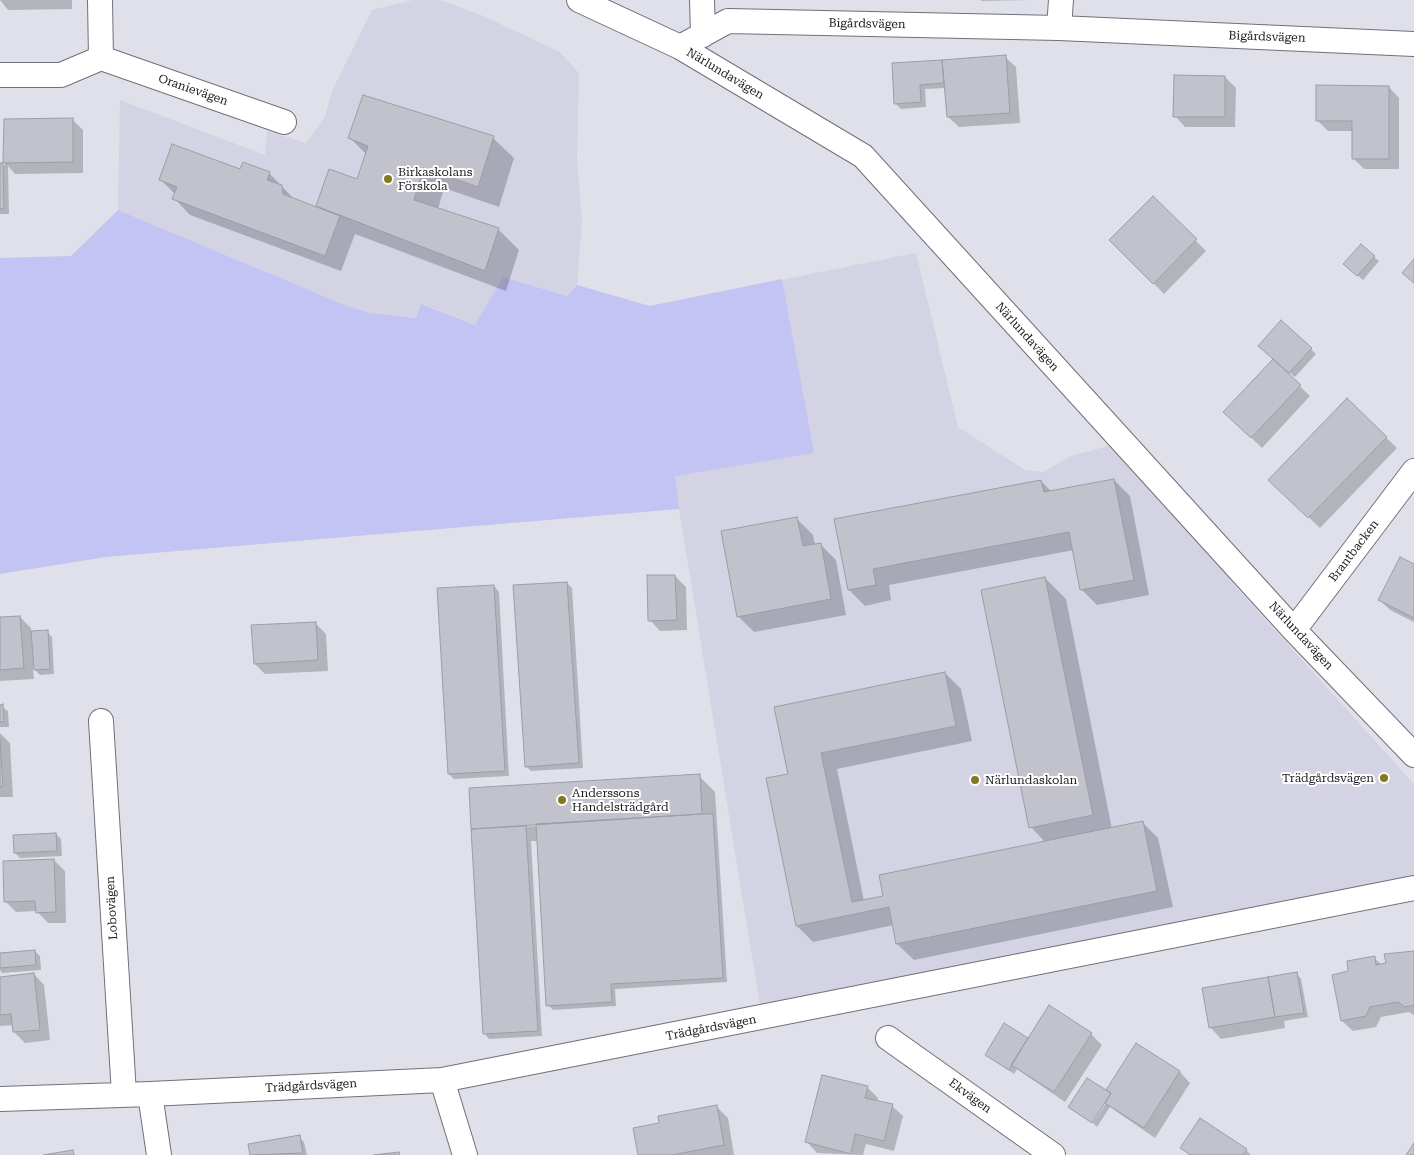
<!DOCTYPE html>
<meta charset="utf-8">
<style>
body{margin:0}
canvas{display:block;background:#e0e0ea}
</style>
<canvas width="1414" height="1155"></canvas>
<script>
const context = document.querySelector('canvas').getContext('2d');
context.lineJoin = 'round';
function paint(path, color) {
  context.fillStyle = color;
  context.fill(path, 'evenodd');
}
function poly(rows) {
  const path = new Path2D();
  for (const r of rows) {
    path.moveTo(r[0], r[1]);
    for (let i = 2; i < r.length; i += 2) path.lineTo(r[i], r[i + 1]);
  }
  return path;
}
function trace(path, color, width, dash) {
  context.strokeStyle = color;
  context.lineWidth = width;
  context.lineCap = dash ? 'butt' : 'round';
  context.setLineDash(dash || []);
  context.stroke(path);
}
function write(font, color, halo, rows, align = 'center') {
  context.font = font + ' "Roboto Serif",serif';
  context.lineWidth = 4;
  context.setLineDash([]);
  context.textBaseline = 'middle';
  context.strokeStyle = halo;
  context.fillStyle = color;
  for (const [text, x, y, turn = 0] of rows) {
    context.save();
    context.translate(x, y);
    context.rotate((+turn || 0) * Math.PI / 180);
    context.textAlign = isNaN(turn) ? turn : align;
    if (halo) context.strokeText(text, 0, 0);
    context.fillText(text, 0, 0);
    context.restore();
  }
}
paint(poly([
 [413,0,440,0,481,15,560,52,579,73,577,158,582,222,577,285,567,296,503,277,476,325,422,304,416,318,370,313,345,305,118,210,120,100,265,155,267,131,306,143,325,117,332,91,372,10],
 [916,253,958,427,1025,470,1043,472,1071,456,1123,442,1183,507,1235,586,1414,784,1414,888,762,1018,679,509,650,306]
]), '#d3d3e4');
paint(poly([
 [118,210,345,305,370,313,416,318,421,304,475,325,503,277,567,296,577,285,650,306,782,279,814,453,675,476,679,509,106,557,0,574,0,258,71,256]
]), '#c3c4f3');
paint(poly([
 [0,0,72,0,72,9,8,10],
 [981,0,1029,0,981,1],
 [1005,57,1016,67,1020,123,959,127,948,117,946,88,925,89,926,107,901,109,895,103,942,62],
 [1225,77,1236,88,1235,127,1185,127,1175,116],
 [1389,87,1399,98,1399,169,1364,169,1353,158,1353,131,1328,131,1317,120],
 [72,119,83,130,83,173,15,174,8,166,9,214,0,214,0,165,5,165,5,120],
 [350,138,493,138,514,158,499,207,444,188,438,209,498,229,519,250,506,291,355,234,341,271,190,215,174,198,175,194,161,180,241,170,269,173,295,200,321,210,317,206,358,181,366,154],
 [1153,198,1206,251,1164,294,1111,240],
 [1374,257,1379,261,1363,280,1350,269],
 [1311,349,1316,354,1295,377,1280,365,1279,366,1310,396,1262,448,1235,422,1275,359],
 [1347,400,1397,448,1320,528,1270,480],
 [1114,480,1130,496,1149,595,1097,605,1081,589,1074,550,889,585,891,600,865,606,849,590,836,520,1041,481,1052,492],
 [797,519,813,535,815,545,820,544,836,560,846,615,754,632,738,616],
 [1414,565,1414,622,1390,610,1380,600],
 [675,576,686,587,687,630,660,631,650,620],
 [1045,578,1066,599,1112,829,1142,822,1158,838,1173,907,914,960,897,944,894,925,813,942,797,926,767,779,790,775,776,708,945,673,961,689,972,741,837,769,864,901,884,897,1045,842,1031,827],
 [567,583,572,588,583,768,531,771,526,766],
 [494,586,499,592,509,776,454,779,449,774],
 [20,617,31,628,31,632,47,632,52,637,54,674,40,675,33,668,34,679,0,681,0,619],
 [315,623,326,634,328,671,265,674,255,664],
 [0,706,8,711,9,727,0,727],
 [0,733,10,743,13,797,0,797],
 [699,776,715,792,727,982,615,989,616,1006,553,1010,548,1005,538,841,531,841,542,1036,489,1039,484,1033,470,789],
 [537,823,537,826,480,829,480,827],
 [56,834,61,839,62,856,20,858,15,853],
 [54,860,65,871,66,923,48,923,37,911,16,912,5,901],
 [35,951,40,956,41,970,2,973,0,970,0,954],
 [1414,953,1414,1015,1409,1012,1381,1017,1376,1027,1353,1031,1342,1021,1350,972,1374,958,1382,965],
 [1296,973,1301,979,1308,1017,1284,1021,1285,1028,1221,1039,1211,1028,1204,989],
 [34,974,44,985,50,1040,25,1043,14,1032,13,1025,0,1026,0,978],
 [1005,1025,1028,1040,1091,1034,1102,1045,1065,1102,1017,1069,1014,1074,986,1055],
 [1137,1044,1180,1072,1190,1083,1155,1138,1110,1107,1097,1127,1093,1123,1106,1103,1105,1101,1073,1111,1069,1107,1106,1091],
 [867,1087,878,1098,877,1102,892,1106,903,1116,894,1151,866,1144,863,1155,817,1153,807,1142],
 [717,1107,728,1118,734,1155,639,1155,661,1124],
 [1200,1119,1246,1150,1251,1155,1189,1155,1181,1147],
 [299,1137,304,1142,307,1155,251,1155,249,1145]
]), '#0003');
const building = poly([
 [1006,55,1010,113,947,117,942,60,1006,55],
 [942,60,944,83,920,85,921,102,894,104,892,63,942,60],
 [1174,75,1225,76,1225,117,1173,117,1174,75],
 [1316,85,1389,86,1389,159,1352,159,1352,121,1316,121,1316,85],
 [363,95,494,136,478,187,423,168,414,200,499,228,485,271,316,206,329,169,357,179,368,146,348,138,363,95],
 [73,118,73,162,3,163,4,119,73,118],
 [172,144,240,169,243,162,270,172,267,180,282,185,283,194,340,216,325,256,172,199,177,187,159,180,172,144],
 [0,163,3,163,4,209,0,209,0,163],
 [1153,196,1197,239,1153,284,1109,240,1153,196],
 [1361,244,1375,256,1357,276,1343,264,1361,244],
 [1414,259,1414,283,1402,273,1414,259],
 [1281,320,1312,348,1289,373,1258,346,1281,320],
 [1273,359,1301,385,1251,438,1223,412,1273,359],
 [1347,398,1387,437,1308,518,1268,480,1347,398],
 [1114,479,1134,580,1080,590,1069,532,873,569,876,585,848,590,834,519,1041,480,1044,492,1114,479],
 [797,517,803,546,821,543,831,599,737,617,721,531,797,517],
 [1400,557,1414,564,1414,618,1378,600,1400,557],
 [647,575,675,575,677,620,648,621,647,575],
 [1045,577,1093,815,1029,828,981,590,1045,577],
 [567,582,579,763,525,767,513,585,567,582],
 [494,585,505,771,448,774,437,588,494,585],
 [20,616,24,668,0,670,0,617,20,616],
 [316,622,318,660,254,664,251,625,316,622],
 [48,630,50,669,34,670,31,631,48,630],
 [945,672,956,726,821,753,852,902,883,896,879,875,1143,821,1157,891,896,944,889,907,796,926,766,778,788,774,774,707,945,672],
 [3,704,4,722,0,722,0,705,3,704],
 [0,739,3,786,0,787,0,739],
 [700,774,702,814,471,829,469,788,700,774],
 [702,814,713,814,723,978,611,984,612,1002,546,1006,536,824,702,814],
 [526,826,538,1031,483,1034,471,829,526,826],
 [56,833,57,851,14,853,13,835,56,833],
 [54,859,56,912,36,913,35,901,4,902,3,861,54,859],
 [35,950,36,965,0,968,0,953,35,950],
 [1414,951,1414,1005,1405,1007,1398,1002,1370,1007,1366,1016,1341,1021,1332,975,1348,971,1347,961,1375,956,1376,965,1386,963,1384,954,1414,951],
 [1297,972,1304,1013,1275,1017,1268,977,1297,972],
 [34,973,40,1030,13,1032,11,1014,0,1015,0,977,34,973],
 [1268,977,1275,1017,1209,1028,1202,988,1268,977],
 [1049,1005,1092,1033,1054,1092,1011,1065,1049,1005],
 [1004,1023,1028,1038,1009,1070,985,1055,1004,1023],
 [1136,1043,1180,1071,1144,1128,1105,1103,1111,1093,1106,1090,1136,1043],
 [822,1075,868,1086,865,1098,893,1104,884,1141,855,1134,851,1154,805,1142,822,1075],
 [1087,1078,1111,1093,1092,1123,1068,1107,1087,1078],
 [717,1105,724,1145,672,1155,638,1155,633,1128,659,1123,658,1116,717,1105],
 [1200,1118,1247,1149,1243,1155,1191,1155,1180,1148,1200,1118],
 [300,1135,303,1153,250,1155,248,1144,300,1135],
 [1414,1143,1414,1155,1406,1155,1414,1143],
 [73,1150,74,1155,43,1155,73,1150],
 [399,1152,400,1155,373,1155,399,1152]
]);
paint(building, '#c1c2cb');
trace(building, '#9d9da6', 1);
const minor = poly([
 [579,0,680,47,863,156,1294,630,1414,755],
 [702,0,703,35],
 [1059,28,1061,0],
 [680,47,728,21,1059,28,1414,44],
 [101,58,284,122],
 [0,75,61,75,101,58,100,0],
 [1294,630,1414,471],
 [101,721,124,1094],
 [888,1038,1053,1155],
 [442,1080,465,1155],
 [150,1094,159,1155],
 [0,1099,150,1094,442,1080,1414,888]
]);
trace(minor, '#707079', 26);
trace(minor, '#fff', 24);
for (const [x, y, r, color] of [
 [388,179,5,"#827a1f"],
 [1384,778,5,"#827a1f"],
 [975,780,5,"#827a1f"],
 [562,800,5,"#827a1f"]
]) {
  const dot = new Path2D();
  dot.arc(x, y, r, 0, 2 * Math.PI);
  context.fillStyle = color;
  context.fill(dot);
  trace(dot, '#fff', 2);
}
write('12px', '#1b1b1e', '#fff', [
 ["Bigårdsvägen",867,24,1],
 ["Bigårdsvägen",1267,37,2],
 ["Närlundavägen",725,74,31],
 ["Oranievägen",193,90,19],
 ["Närlundavägen",1027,337,48],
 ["Brantbacken",1354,551,-53],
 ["Närlundavägen",1301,636,47],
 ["Lobovägen",112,908,-93],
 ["Trädgårdsvägen",711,1028,-11],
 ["Trädgårdsvägen",311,1086,-3],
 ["Ekvägen",970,1096,36]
]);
write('12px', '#1b1b1e', '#fff', [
 ["Birkaskolans",398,172],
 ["Förskola",398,186],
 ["Trädgårdsvägen",1374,778,"right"],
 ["Närlundaskolan",985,780],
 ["Anderssons",572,793],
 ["Handelsträdgård",572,807]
], 'left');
</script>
